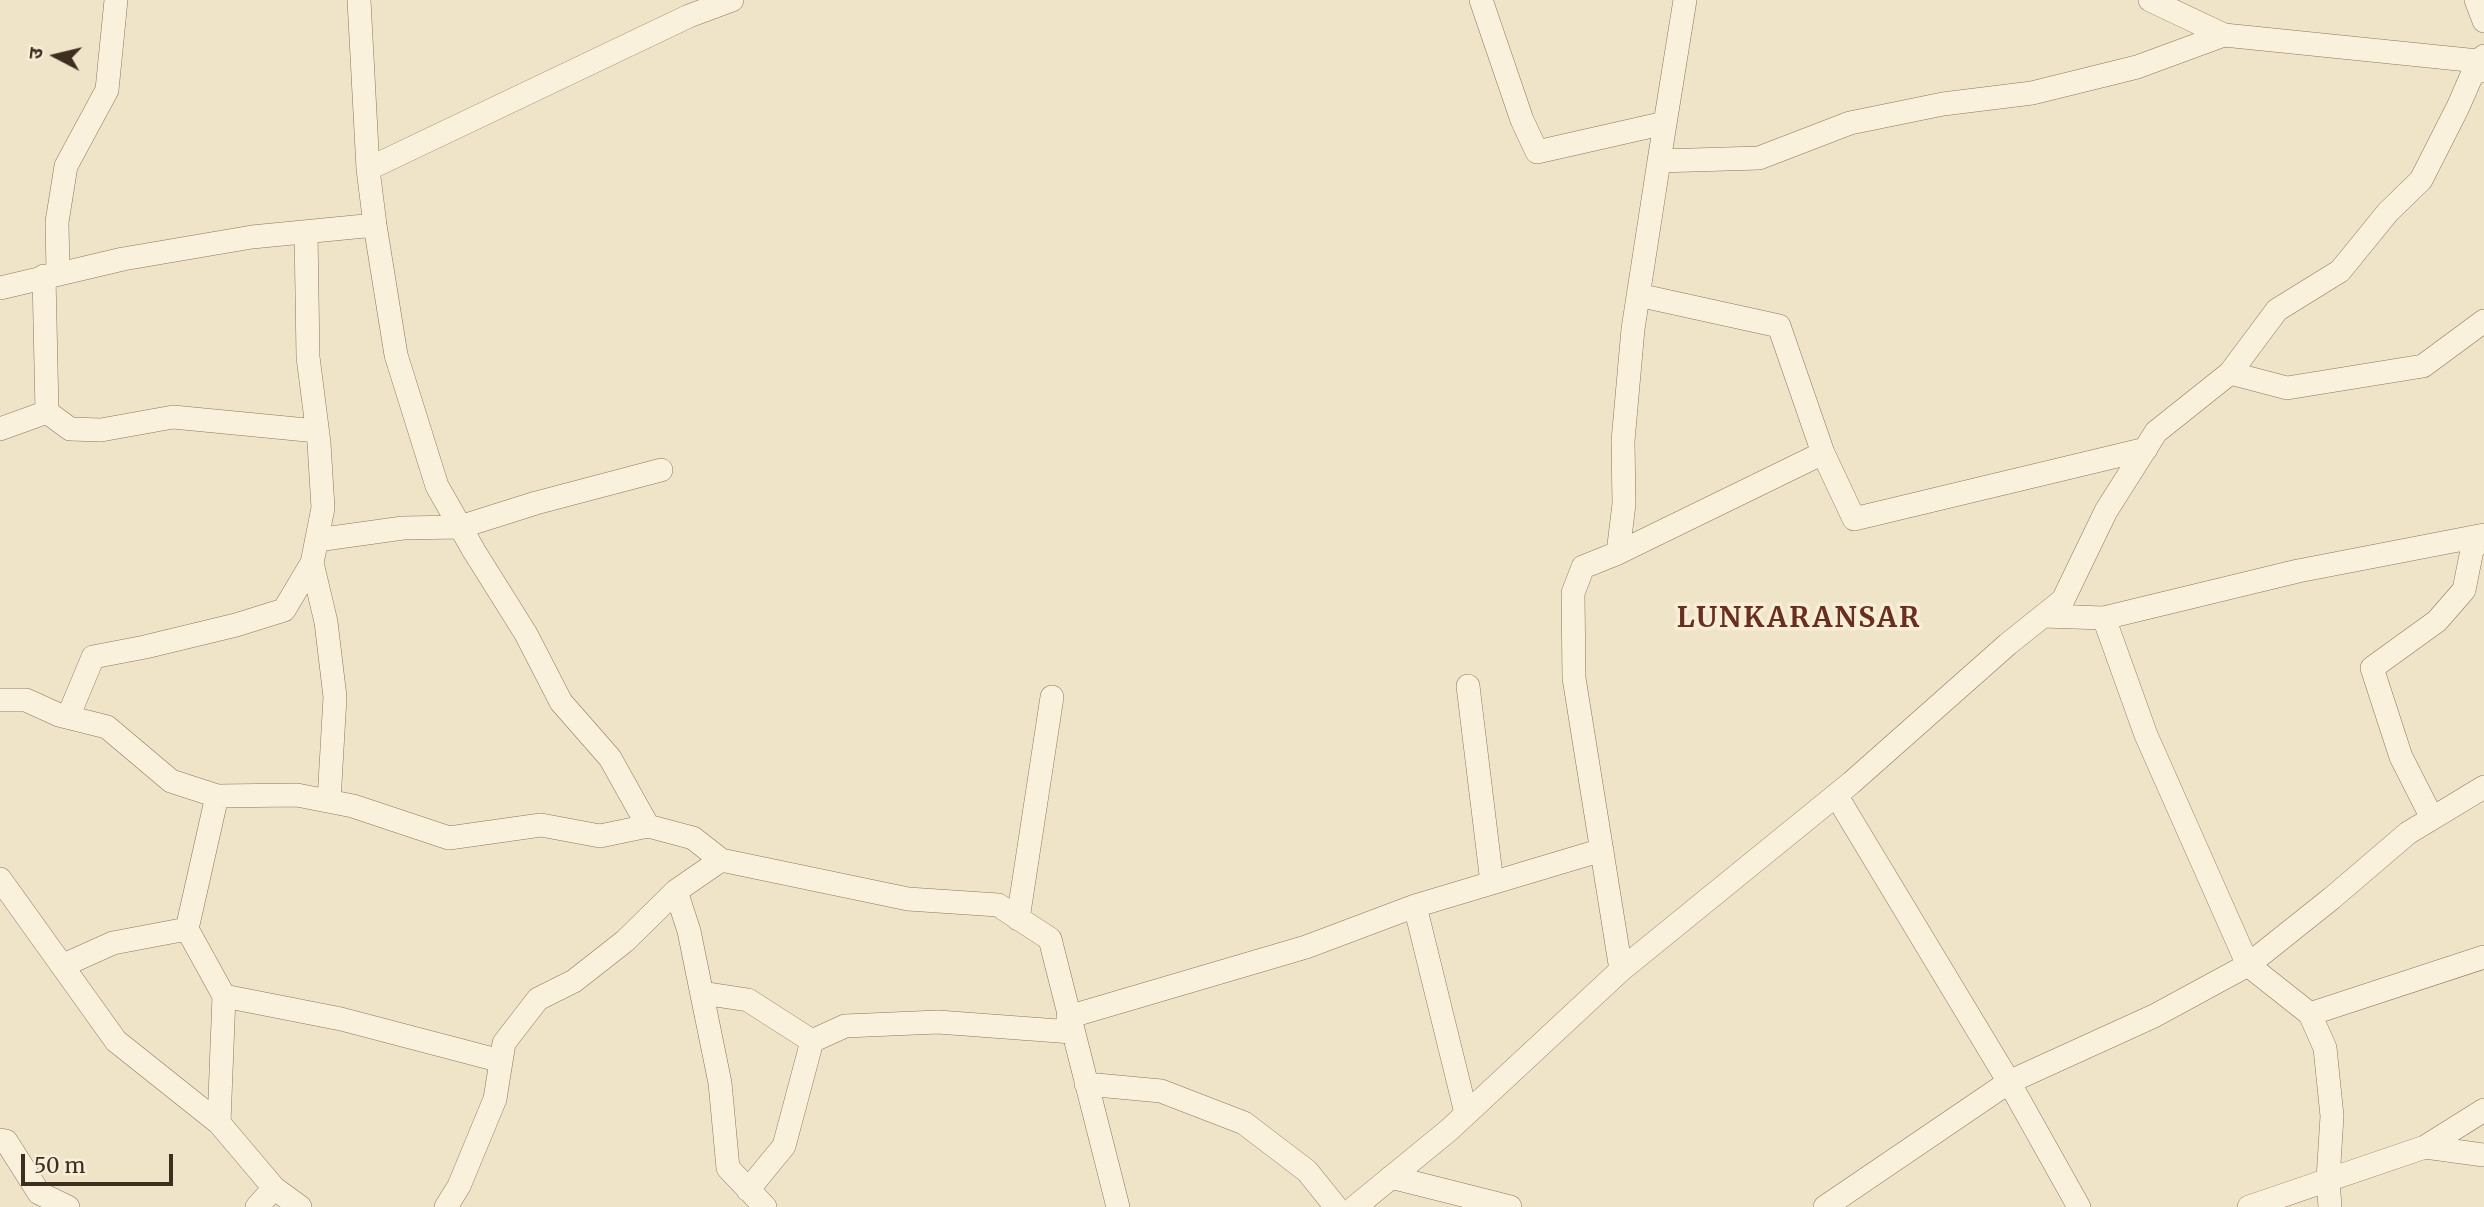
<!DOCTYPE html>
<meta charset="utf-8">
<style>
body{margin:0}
#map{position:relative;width:2484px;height:1207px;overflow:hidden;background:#f0e4c8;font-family:Merriweather,"Noto Sans Devanagari",serif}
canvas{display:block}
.north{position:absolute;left:21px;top:21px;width:70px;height:70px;-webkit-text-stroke:5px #f7eed8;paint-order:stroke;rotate:277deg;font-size:19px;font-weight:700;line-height:28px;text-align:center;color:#3d2e20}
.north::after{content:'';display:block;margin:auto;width:24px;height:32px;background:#3d2e20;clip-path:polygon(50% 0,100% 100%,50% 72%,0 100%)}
.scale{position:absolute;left:21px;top:1154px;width:152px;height:32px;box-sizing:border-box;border:4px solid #3d2e20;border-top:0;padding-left:9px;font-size:21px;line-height:24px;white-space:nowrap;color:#3d2e20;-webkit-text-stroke:5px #f7eed8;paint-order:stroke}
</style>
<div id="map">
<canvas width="2484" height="1207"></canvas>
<div class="north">उ</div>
<div class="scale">50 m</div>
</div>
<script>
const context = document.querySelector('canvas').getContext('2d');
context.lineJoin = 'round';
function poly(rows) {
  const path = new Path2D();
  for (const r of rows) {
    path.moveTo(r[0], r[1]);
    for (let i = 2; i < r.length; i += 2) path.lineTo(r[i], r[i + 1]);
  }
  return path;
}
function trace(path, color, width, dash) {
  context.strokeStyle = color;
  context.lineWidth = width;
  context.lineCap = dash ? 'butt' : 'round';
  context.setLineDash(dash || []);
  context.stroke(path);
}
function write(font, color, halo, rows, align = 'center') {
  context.font = font + ' Merriweather,serif';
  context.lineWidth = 7;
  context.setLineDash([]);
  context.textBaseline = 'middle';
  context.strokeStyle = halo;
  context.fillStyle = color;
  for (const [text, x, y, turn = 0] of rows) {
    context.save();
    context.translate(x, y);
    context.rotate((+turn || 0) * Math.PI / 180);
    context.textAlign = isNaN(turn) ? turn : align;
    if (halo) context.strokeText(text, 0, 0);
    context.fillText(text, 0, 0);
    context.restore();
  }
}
const minor = poly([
 [359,0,368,169,375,225,396,355,437,486,474,551,526,634,561,702,610,758,648,826,693,838,721,860],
 [1481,0,1522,120,1537,152,1665,123],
 [2150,0,2224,35],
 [2476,0,2484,21],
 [1659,161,1685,0],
 [368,169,689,16,732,0],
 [58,273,57,222,66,166,107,90,116,0],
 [0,288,123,259,252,237,375,225],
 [1638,295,1779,326,1823,453,1854,519,2146,449],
 [2230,373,2287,388,2423,366,2484,321],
 [47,412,70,429,101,430,173,417,317,431],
 [0,429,47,412,44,276],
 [317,540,403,528,460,527,536,503,661,470],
 [1618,553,1823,453],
 [312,563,326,622,335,697,329,801],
 [2043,616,2104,618,2298,571,2484,535],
 [2104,618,2146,735,2248,965,2332,898,2408,833,2484,787],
 [1468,686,1492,883],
 [0,700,26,700,59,715,107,727,171,781,217,796,297,795,353,806,449,838,541,825,600,836,648,826],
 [68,717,93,657,145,647,236,625,284,610,312,563,323,508,319,443,308,357,306,232],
 [1836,795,2009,1082,2079,1207],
 [2432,818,2401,757,2372,668,2437,621,2464,590,2472,550,2484,536],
 [0,879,116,1041,219,1123],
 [676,891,689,931,720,1083,728,1168,765,1207],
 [1018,919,1052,697],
 [187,929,217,796],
 [64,965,113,943,187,929,224,996],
 [1621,970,1574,678,1573,593,1583,567,1618,553,1624,504,1623,441,1633,329,1659,161,1759,158,1850,123,1943,104,2032,93,2137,67,2224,35,2478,61,2484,71],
 [702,993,748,1000,812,1041,784,1146,748,1190],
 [2310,1014,2484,957],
 [1068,1017,1306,947,1415,906],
 [812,1041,845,1026,938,1022,1072,1032],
 [1086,1084,1161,1091,1244,1123,1307,1171,1336,1207],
 [2484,1110,2425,1147,2484,1155],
 [1466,1113,1415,906,1602,850],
 [0,1140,6,1141,39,1193,68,1207],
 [1391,1177,1510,1207],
 [257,1207,274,1188],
 [300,1207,274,1188,219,1123,224,996,341,1019,501,1061],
 [446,1207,459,1186,495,1099,504,1043,538,999,574,981,625,941,676,891,721,860,908,899,998,905,1050,939,1118,1207],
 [1355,1207,1449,1130,1621,970,1851,783,2008,644,2063,600,2106,511,2156,432,2230,373,2277,310,2340,271,2388,212,2421,180,2458,107,2478,61,2484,56],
 [1825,1207,2009,1082,2154,1016,2248,965,2310,1014,2325,1048,2332,1116,2328,1179,2330,1207],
 [2249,1207,2425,1147]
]);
trace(minor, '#8d765c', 24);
trace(minor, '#faf1dc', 23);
context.letterSpacing = '2px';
write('bold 28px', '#6b2e1e', '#f7eed8', [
 ["LUNKARANSAR",1799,619]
]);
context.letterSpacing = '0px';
</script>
